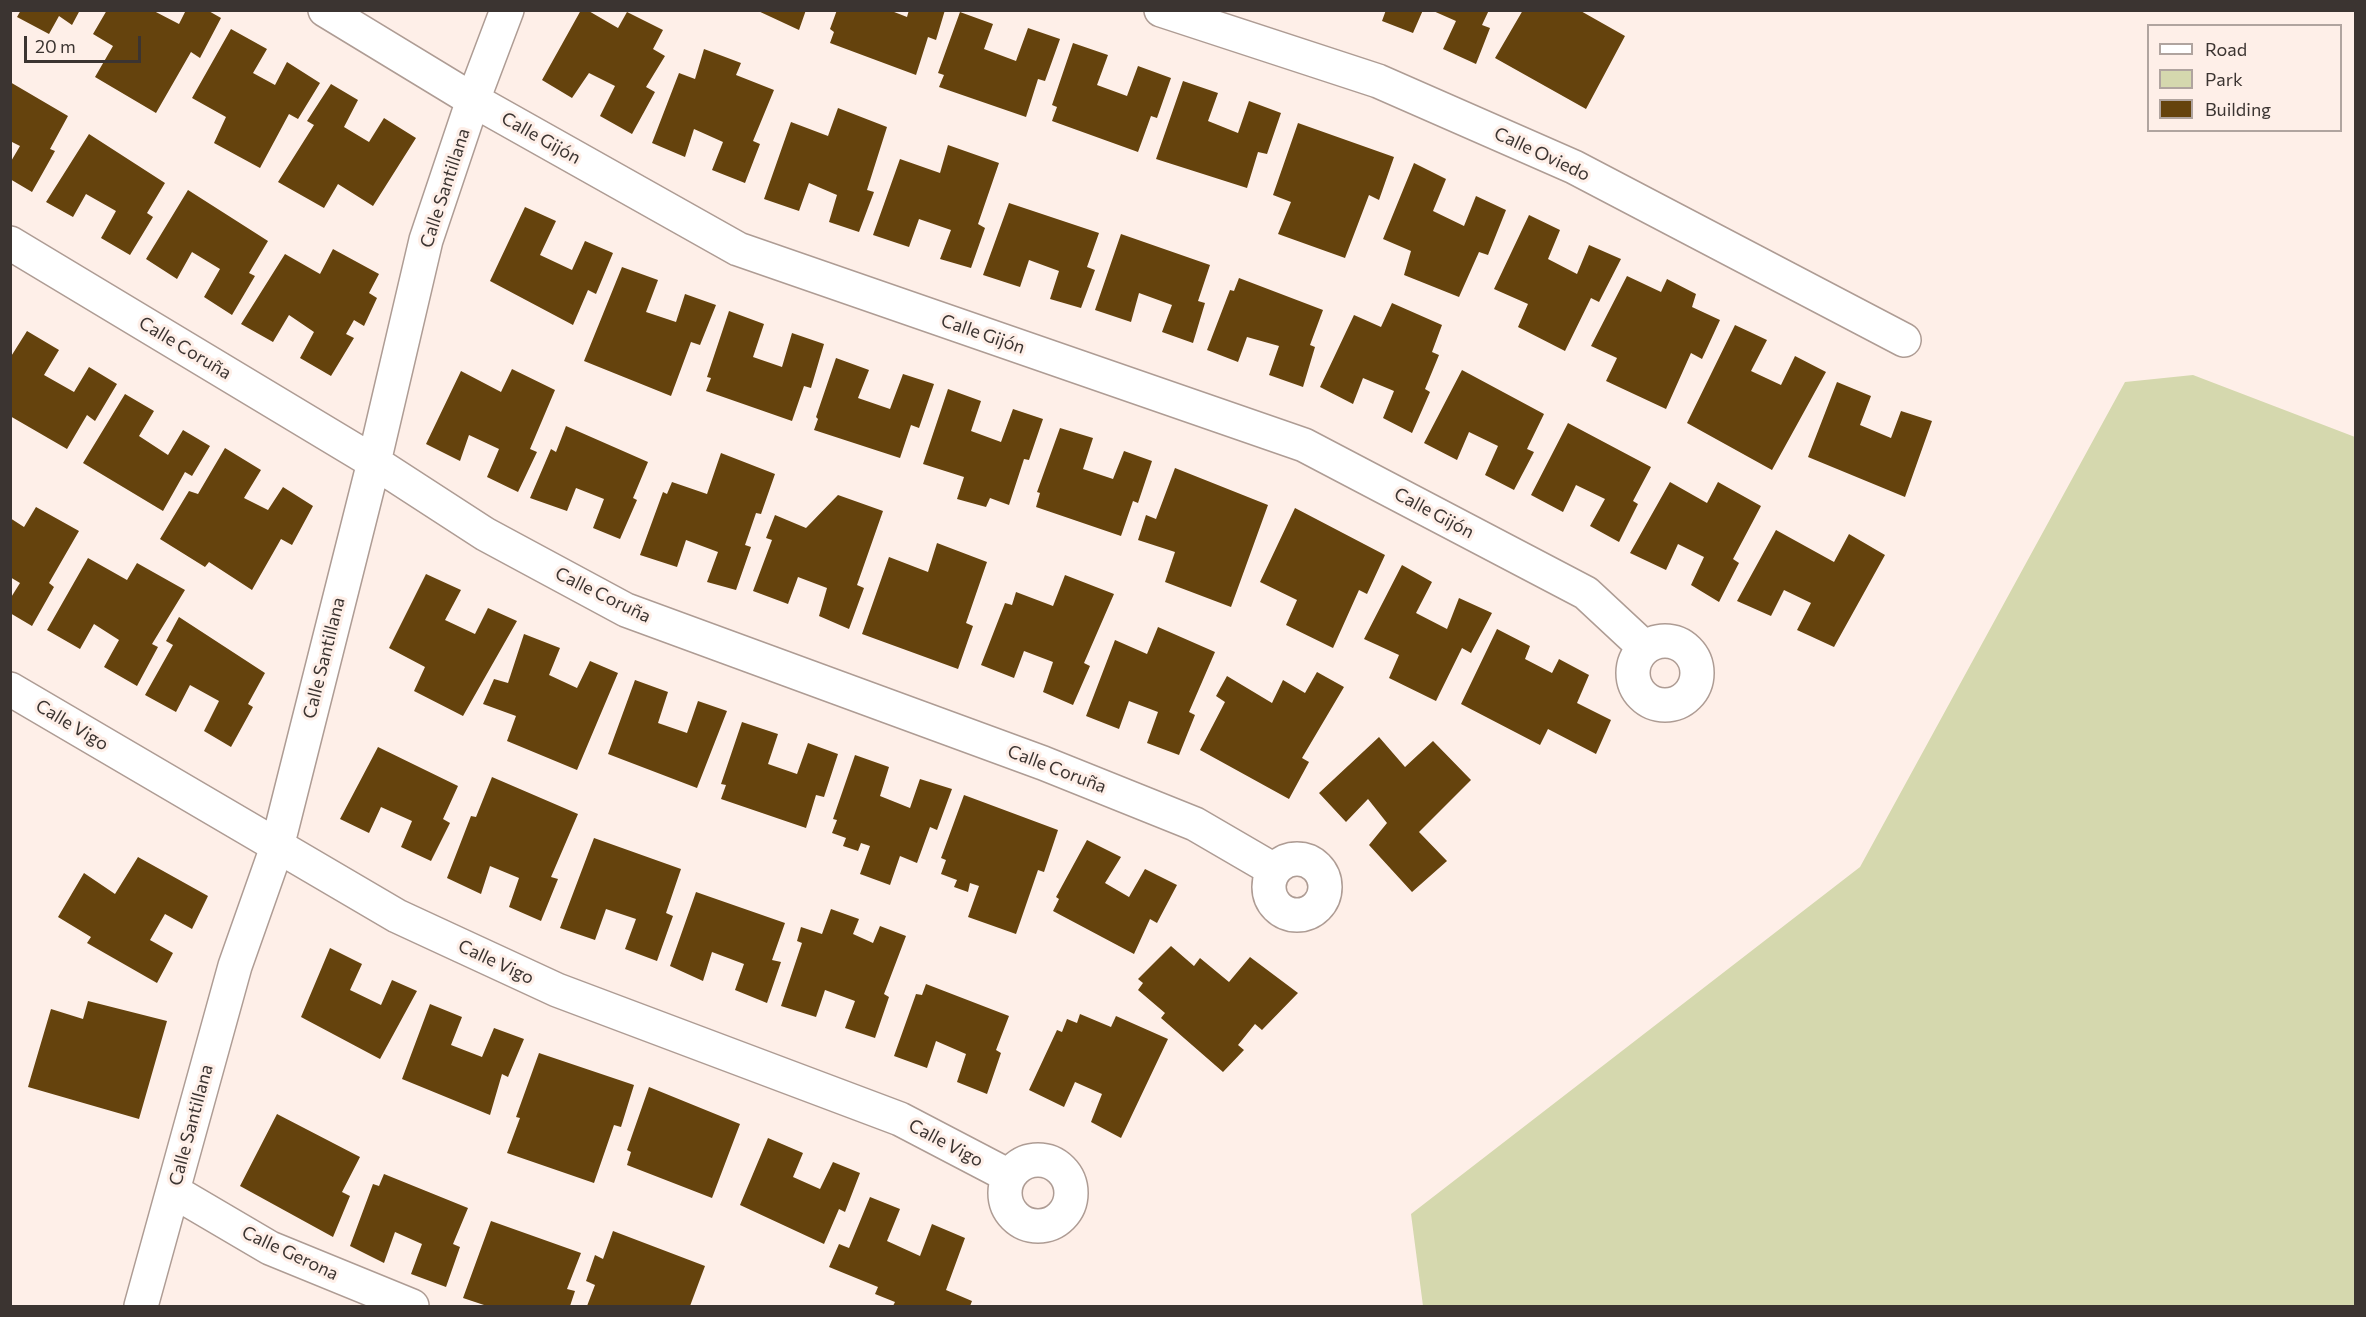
<!DOCTYPE html>
<meta charset="utf-8">
<style>
body{margin:0}
#map{position:relative;width:2366px;height:1317px;overflow:hidden;background:#feefe8;font-family:Commissioner,sans-serif}
canvas{display:block}
.frame{position:absolute;inset:0;border:12px solid #3b3431;pointer-events:none}
.legend{position:absolute;left:2147px;top:24px;width:195px;height:108px;box-sizing:border-box;background:#feefe8;border:2px solid #b0a49f;margin:0;padding:8px 10px;list-style:none;font-size:18px;color:#3b3431}
.legend li{display:flex;align-items:center;gap:12px;height:30px}
.legend b{width:30px;border:2px solid #b0a49f}
.scale{position:absolute;left:24px;top:36px;width:117px;height:27px;box-sizing:border-box;border:3px solid #3b3431;border-top:0;padding-left:8px;font-size:18px;line-height:21px;white-space:nowrap;color:#3b3431;-webkit-text-stroke:4px #feefe8;paint-order:stroke}
</style>
<div id="map">
<canvas width="2366" height="1317"></canvas>
<div class="frame"></div>
<ul class="legend">
<li><b style="height:8px;background:#fff"></b>Road</li>
<li><b style="height:16px;background:#d5d8ae"></b>Park</li>
<li><b style="height:16px;background:#65430d"></b>Building</li>
</ul>
<div class="scale">20 m</div>
</div>
<script>
const context = document.querySelector('canvas').getContext('2d');
context.lineJoin = 'round';
function paint(path, color) {
  context.fillStyle = color;
  context.fill(path, 'evenodd');
}
function poly(rows) {
  const path = new Path2D();
  for (const r of rows) {
    if (r.length === 3) {
      path.moveTo(r[0] + r[2], r[1]);
      path.arc(r[0], r[1], r[2], 0, 2 * Math.PI);
      continue;
    }
    path.moveTo(r[0], r[1]);
    for (let i = 2; i < r.length; i += 2) path.lineTo(r[i], r[i + 1]);
  }
  return path;
}
function trace(path, color, width, dash) {
  context.strokeStyle = color;
  context.lineWidth = width;
  context.lineCap = dash ? 'butt' : 'round';
  context.setLineDash(dash || []);
  context.stroke(path);
}
function write(font, color, halo, rows, align = 'center') {
  context.font = font + ' Commissioner,sans-serif';
  context.lineWidth = 6;
  context.setLineDash([]);
  context.textBaseline = 'middle';
  context.strokeStyle = halo;
  context.fillStyle = color;
  for (const [text, x, y, turn = 0] of rows) {
    context.save();
    context.translate(x, y);
    context.rotate((+turn || 0) * Math.PI / 180);
    context.textAlign = isNaN(turn) ? turn : align;
    if (halo) context.strokeText(text, 0, 0);
    context.fillText(text, 0, 0);
    context.restore();
  }
}
paint(poly([
 [2193,375,2355,437,2355,1306,1423,1306,1411,1214,1860,867,2125,382]
]), '#d5d8ae');
paint(poly([
 [21,10,80,10,72,25,59,16,49,34,17,17],
 [107,10,152,10,179,24,186,10,207,10,221,18,200,58,191,52,156,113,95,77,113,46,93,34],
 [581,10,587,10,618,28,627,12,663,30,653,49,665,56,646,87,655,92,632,134,600,116,615,86,589,73,572,98,542,80],
 [756,10,806,10,799,30],
 [837,10,889,10,907,17,909,10,945,10,936,40,928,37,916,75,830,43,834,32,830,29],
 [1386,10,1423,10,1413,33,1382,21],
 [1431,10,1489,10,1482,25,1490,28,1476,64,1443,49,1456,21],
 [1523,10,1579,10,1625,36,1586,109,1495,58],
 [960,12,993,24,984,49,1016,61,1028,28,1060,39,1045,81,1038,79,1026,117,939,87,944,75,938,73],
 [231,29,267,49,253,73,275,85,287,62,320,83,298,119,289,114,260,168,214,143,226,117,192,98],
 [1073,43,1108,55,1097,85,1127,96,1138,66,1171,78,1157,118,1151,116,1138,152,1052,121,1057,107,1052,105],
 [704,49,741,63,736,75,774,90,753,141,760,144,745,183,712,170,723,142,694,129,685,157,652,143,679,73,695,79],
 [1183,81,1218,93,1208,121,1238,133,1249,101,1281,113,1267,154,1258,152,1247,188,1156,159],
 [10,82,68,116,50,149,55,151,32,192,10,179,10,163,20,146,10,141],
 [331,84,358,100,344,127,369,142,384,118,416,138,373,206,338,184,324,208,278,182,314,125,307,121],
 [838,108,887,127,867,190,874,192,859,232,829,222,837,195,809,183,799,211,764,199,791,122,828,136],
 [1298,123,1394,157,1379,200,1369,195,1345,258,1278,234,1291,202,1273,195],
 [89,134,165,183,147,213,153,217,130,255,101,238,116,211,86,194,73,217,46,202],
 [948,145,999,163,978,224,985,228,971,268,940,259,951,230,919,219,909,247,873,235,900,159,940,173],
 [1414,163,1446,179,1433,211,1464,226,1476,196,1506,210,1488,255,1479,252,1459,297,1404,275,1411,251,1383,239],
 [188,190,268,241,249,273,255,276,232,315,204,297,220,269,192,252,177,279,146,259],
 [1009,203,1099,233,1087,267,1095,270,1081,308,1050,299,1059,271,1029,260,1020,287,983,275],
 [525,207,556,221,540,255,572,270,585,241,613,253,596,294,588,290,573,325,490,281],
 [1529,215,1560,230,1548,259,1577,274,1589,245,1621,259,1599,302,1591,298,1565,351,1518,327,1528,304,1494,289],
 [1121,234,1210,265,1198,301,1205,303,1193,343,1162,332,1172,305,1139,293,1131,322,1095,310],
 [333,249,379,274,369,293,377,298,364,326,354,320,346,334,354,338,331,376,300,358,314,332,289,315,273,342,241,324,285,254,320,274],
 [622,267,658,280,646,312,676,322,685,294,716,305,700,345,691,342,671,396,584,361],
 [1627,276,1661,292,1667,279,1696,294,1692,307,1720,320,1702,359,1691,353,1666,409,1606,381,1617,358,1591,346],
 [1239,278,1323,310,1310,345,1315,347,1303,387,1269,375,1279,346,1247,337,1238,362,1207,350,1230,290,1234,291],
 [1392,303,1442,325,1432,352,1439,355,1425,389,1430,392,1412,433,1383,418,1394,391,1363,378,1353,404,1320,387,1354,315,1381,327],
 [729,311,764,324,753,357,782,367,792,333,824,344,811,388,804,386,792,421,706,391,711,378,707,377],
 [1735,325,1767,340,1751,371,1781,385,1795,356,1826,372,1772,470,1687,423],
 [27,331,59,350,44,375,74,392,89,367,117,384,95,421,87,415,67,449,10,416,10,358],
 [836,358,869,370,858,398,890,409,903,374,934,384,919,428,911,425,900,458,814,430,818,419,816,417],
 [512,369,555,390,530,449,537,452,518,492,487,477,499,449,469,435,460,461,426,444,461,371,501,392],
 [1462,370,1544,414,1527,449,1534,452,1514,490,1485,475,1498,446,1469,432,1457,460,1424,443],
 [1837,382,1871,396,1860,425,1891,438,1901,411,1932,421,1905,497,1808,457],
 [948,389,981,401,971,431,1001,442,1013,409,1043,419,1029,460,1024,459,1009,505,990,498,986,507,957,499,964,477,923,464],
 [125,394,154,411,139,436,168,455,183,430,210,446,192,476,185,472,163,511,83,463],
 [1568,423,1651,467,1633,501,1638,504,1619,542,1590,526,1605,499,1576,485,1563,512,1531,495],
 [566,426,648,462,633,498,637,500,620,539,593,528,604,499,576,488,567,511,530,498,551,449,556,452],
 [1060,428,1093,438,1083,469,1113,479,1124,451,1152,461,1138,503,1133,501,1121,536,1036,507,1040,493,1037,492],
 [225,448,261,470,244,498,268,510,283,487,313,506,292,545,281,539,252,590,209,562,205,567,160,539,189,491,198,494],
 [721,453,775,474,761,514,756,513,745,545,751,547,736,590,707,582,718,552,686,540,677,567,640,555,663,492,667,494,672,482,707,494],
 [1175,468,1268,505,1231,607,1165,582,1175,552,1138,540,1146,515,1156,519],
 [1670,482,1707,503,1718,482,1761,506,1733,559,1739,563,1719,602,1691,585,1704,557,1678,544,1666,570,1630,553],
 [838,495,883,511,857,585,864,588,849,629,819,616,827,588,798,577,788,604,753,591,772,540,766,538,775,515,806,528],
 [36,507,79,531,49,583,54,587,32,626,10,613,10,599,20,583,10,577,10,518,24,527],
 [1295,508,1385,555,1367,594,1359,590,1333,648,1286,625,1297,600,1260,582],
 [1776,530,1834,562,1849,534,1885,555,1834,647,1797,630,1811,603,1784,590,1771,616,1737,601],
 [937,543,987,562,966,623,973,626,958,669,862,634,889,557,928,572],
 [88,558,127,580,137,563,185,590,152,644,158,647,137,686,104,667,119,640,94,624,80,649,47,630],
 [1402,565,1432,582,1416,613,1447,629,1459,598,1492,613,1471,653,1462,648,1436,701,1389,678,1399,655,1364,639],
 [426,574,461,590,445,620,475,634,488,608,517,621,463,716,414,691,425,667,389,648],
 [1065,575,1114,594,1084,663,1090,666,1073,705,1043,692,1053,662,1024,651,1014,678,981,665,1005,603,1012,605,1016,592,1053,606],
 [179,617,265,673,248,704,253,707,231,747,204,731,219,701,190,685,176,712,145,695,173,645,166,641],
 [1158,627,1215,652,1189,712,1195,715,1179,755,1147,743,1158,712,1129,701,1119,729,1086,716,1115,640,1147,654],
 [1497,629,1530,646,1525,659,1552,673,1559,659,1589,675,1577,703,1611,720,1596,754,1548,729,1540,745,1461,704],
 [524,634,560,648,549,675,577,688,590,661,618,673,577,770,507,741,516,716,483,704,494,679,508,683],
 [1317,672,1344,687,1302,758,1309,762,1289,799,1200,750,1225,702,1216,696,1227,676,1272,703,1283,680,1305,693],
 [635,680,668,692,658,723,687,733,698,701,727,711,697,788,608,754],
 [742,722,778,734,768,764,797,774,808,743,838,754,824,797,816,795,806,828,721,799,726,785,721,784],
 [1379,737,1405,767,1433,741,1471,780,1419,832,1447,861,1412,892,1369,845,1387,823,1368,799,1346,822,1319,793],
 [378,747,458,786,443,819,450,823,431,861,401,847,412,821,381,807,369,833,340,819],
 [855,755,889,767,880,796,910,808,920,779,952,789,937,830,930,827,917,863,900,856,890,885,860,874,870,846,861,843,858,851,843,846,846,838,832,833,837,820,833,819],
 [492,777,578,814,551,877,558,879,541,921,509,907,519,878,490,866,481,894,447,878,471,816,476,817],
 [964,795,1058,830,1044,872,1038,870,1016,934,968,917,979,886,970,883,968,892,954,887,957,880,941,874,946,860,941,858],
 [594,838,681,869,666,913,673,916,657,961,625,949,636,919,606,909,595,940,560,928],
 [1087,840,1121,857,1105,883,1129,897,1145,869,1177,885,1157,923,1150,919,1134,954,1053,911,1059,899,1056,897],
 [138,857,208,896,192,929,165,914,150,940,173,953,157,983,87,943,91,937,58,917,84,873,115,894],
 [696,892,785,923,772,960,781,962,767,1003,735,990,744,964,712,952,703,981,670,966],
 [831,909,859,919,853,934,873,943,880,926,906,936,884,994,889,997,875,1038,845,1028,855,1001,825,990,816,1017,781,1006,802,943,797,941,801,927,822,934],
 [1171,946,1194,966,1200,958,1229,982,1250,957,1298,993,1262,1030,1255,1024,1238,1045,1244,1050,1223,1072,1161,1018,1165,1013,1138,990,1143,983,1138,979],
 [330,948,362,964,350,990,381,1005,392,980,417,991,380,1059,301,1017],
 [926,984,1009,1016,996,1050,1001,1053,987,1094,957,1082,966,1054,936,1041,927,1068,894,1056,916,994,922,995],
 [88,1001,167,1021,139,1119,28,1087,51,1009,83,1019],
 [430,1004,462,1017,451,1045,482,1057,494,1028,524,1039,508,1077,502,1074,490,1115,402,1079],
 [1080,1014,1111,1027,1116,1016,1168,1039,1121,1138,1091,1122,1102,1094,1075,1082,1064,1107,1029,1090,1057,1030,1062,1032,1067,1019,1077,1023],
 [539,1053,634,1085,621,1127,614,1125,594,1183,507,1153,520,1118,516,1117],
 [649,1087,740,1124,712,1198,627,1165,631,1152,627,1150],
 [277,1114,360,1157,342,1192,350,1196,333,1237,240,1186],
 [768,1138,803,1153,793,1177,820,1189,833,1162,860,1173,845,1212,839,1209,824,1244,740,1205],
 [384,1174,468,1208,453,1244,460,1247,446,1287,411,1274,422,1244,395,1232,384,1263,350,1246,373,1184,379,1186],
 [870,1197,900,1209,887,1241,920,1256,932,1224,965,1238,946,1290,972,1301,970,1306,893,1306,895,1302,875,1294,878,1287,829,1267,839,1244,849,1248],
 [491,1221,581,1253,567,1289,575,1291,570,1306,487,1306,463,1298],
 [613,1231,705,1266,690,1306,587,1306,595,1285,586,1281,595,1255,603,1259]
]), '#65430d');
const minor = poly([
 [325,10,473,100,738,249,1304,445,1586,593,1644,647],
 [1161,10,1378,81,1574,167,1904,340],
 [10,243,374,462,485,534,626,610,1043,763,1195,824,1274,870],
 [1665,673,32],
 [10,689,397,916,557,990,900,1119,1009,1176],
 [1297,887,28],
 [1038,1193,33],
 [173,1191,270,1248,412,1306],
 [141,1306,235,966,277,847,374,462,426,240,473,100,507,10]
]);
trace(minor, '#ae9c94', 36);
trace(minor, '#fff', 33);
write('18px', '#3b3431', '#feefe8', [
 ["Calle Gijón",541,138,29],
 ["Calle Oviedo",1542,154,25],
 ["Calle Santillana",445,188,-72],
 ["Calle Gijón",983,334,19],
 ["Calle Coruña",185,348,31],
 ["Calle Gijón",1434,513,28],
 ["Calle Coruña",603,595,26],
 ["Calle Santillana",324,658,-76],
 ["Calle Vigo",72,725,31],
 ["Calle Coruña",1057,769,21],
 ["Calle Vigo",496,962,25],
 ["Calle Santillana",191,1125,-75],
 ["Calle Vigo",946,1143,28],
 ["Calle Gerona",290,1253,25]
]);
</script>
